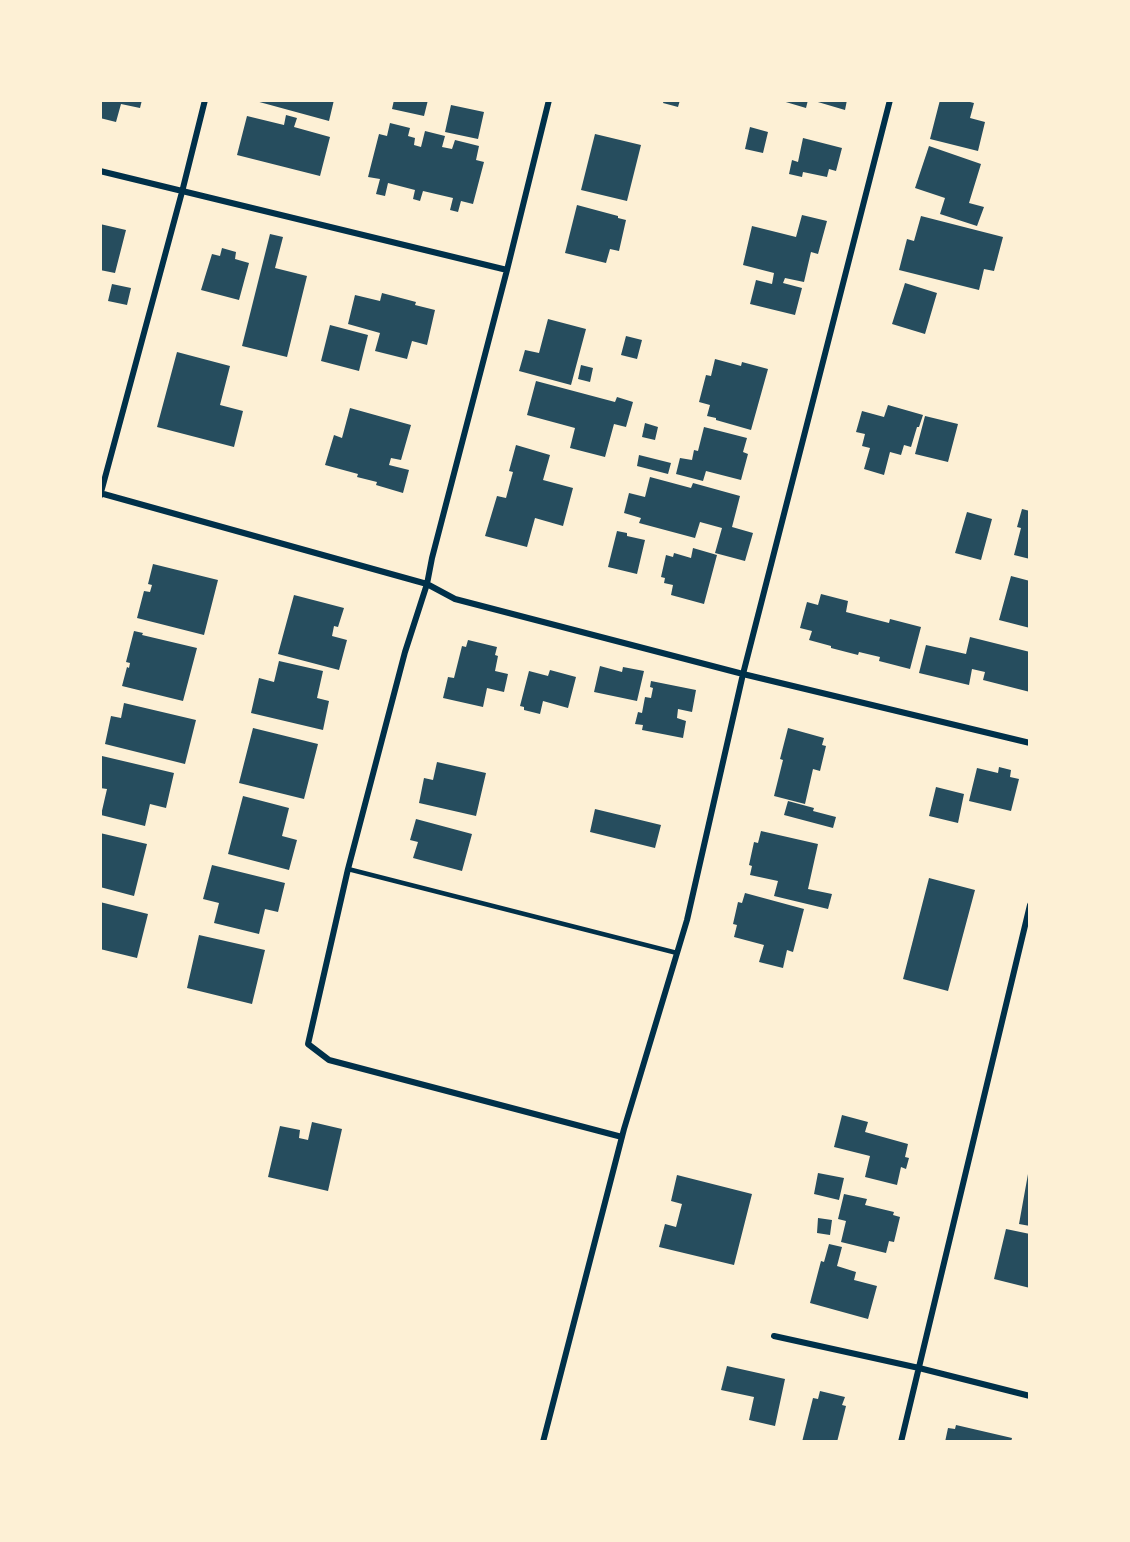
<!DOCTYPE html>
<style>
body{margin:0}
#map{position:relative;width:1130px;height:1542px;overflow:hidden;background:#fdf0d5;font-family:"Public Sans",sans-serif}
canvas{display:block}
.frame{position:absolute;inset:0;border:102px solid #fdf0d5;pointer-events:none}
</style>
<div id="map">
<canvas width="1130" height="1542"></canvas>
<div class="frame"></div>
</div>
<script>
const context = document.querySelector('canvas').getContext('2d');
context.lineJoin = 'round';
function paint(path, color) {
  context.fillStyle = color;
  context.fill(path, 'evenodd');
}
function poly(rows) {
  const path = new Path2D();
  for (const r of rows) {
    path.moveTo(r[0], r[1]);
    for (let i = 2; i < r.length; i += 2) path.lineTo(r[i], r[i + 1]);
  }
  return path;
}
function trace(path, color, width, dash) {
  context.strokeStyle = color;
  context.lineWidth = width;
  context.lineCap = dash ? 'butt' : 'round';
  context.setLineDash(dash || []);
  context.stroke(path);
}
paint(poly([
 [100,100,142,100,140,108,121,104,116,122,100,118],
 [252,100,334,100,329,121],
 [394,100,428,100,424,116,392,109],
 [664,100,680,100,678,107,663,103],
 [779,100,808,100,806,108],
 [811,100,847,100,845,110],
 [940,100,962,100,974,103,970,118,985,122,978,151,930,139],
 [451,105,484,112,478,139,445,132],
 [286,115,297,118,294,127,330,137,320,176,237,155,247,116,284,125],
 [390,123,410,128,408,136,415,138,414,145,421,147,425,131,445,136,442,147,452,149,455,140,479,146,476,160,484,162,473,204,461,201,458,212,450,210,453,198,423,191,420,201,413,199,415,190,388,183,385,196,376,194,380,179,368,177,379,134,387,136],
 [750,127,768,132,763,153,745,149],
 [595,134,641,145,627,201,581,190],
 [803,138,842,148,836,171,829,169,827,177,803,172,802,177,789,174,792,160,798,162],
 [929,146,981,164,969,203,984,207,977,226,940,214,945,198,915,188],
 [577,205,618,216,618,218,626,220,619,251,610,249,606,263,565,253],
 [802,215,827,221,818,254,811,252,804,282,785,278,783,283,802,288,795,315,750,304,756,280,772,284,774,273,743,265,752,226,796,237],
 [921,216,1003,237,994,271,984,269,979,290,899,270,907,239,914,241],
 [100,224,126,230,115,273,100,270],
 [270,234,283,237,275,268,307,276,287,357,242,346],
 [222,248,236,252,235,259,249,263,239,300,201,290,212,254,220,256],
 [905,283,937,293,925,334,892,324],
 [112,284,131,288,127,305,108,301],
 [382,293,416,302,415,305,435,310,427,345,412,341,407,359,375,351,380,333,348,324,355,295,380,301],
 [548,319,586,329,571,385,519,371,525,350,539,353],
 [330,325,368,335,359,371,321,361],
 [626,336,642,340,637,359,621,355],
 [177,352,230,366,220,405,243,411,234,447,157,427],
 [715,359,741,366,742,362,768,369,751,430,716,420,716,418,707,416,710,405,699,402,706,375,711,376],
 [581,365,593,368,590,382,578,379],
 [536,381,615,402,617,397,633,402,626,427,614,424,605,457,570,448,575,428,527,415],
 [888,405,923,415,919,427,917,427,911,447,904,445,901,455,890,452,884,475,864,469,870,448,862,446,865,434,856,432,862,411,884,417],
 [350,408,411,425,401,460,391,458,389,465,409,470,403,493,376,485,377,482,357,477,358,474,325,465,334,435,342,438],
 [925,416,958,424,948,462,915,454],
 [645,423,658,427,655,440,642,437],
 [704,427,747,438,743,452,748,454,741,480,706,471,703,481,676,474,680,458,692,460,694,450,698,451],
 [516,445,550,455,543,480,573,488,563,526,535,518,527,547,485,536,497,496,506,498,513,472,509,471],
 [639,455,671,463,668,474,637,466],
 [650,477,691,488,693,483,740,496,732,527,753,533,745,561,715,553,722,528,700,522,695,538,639,523,641,518,624,513,629,493,645,497],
 [1022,509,1030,511,1030,559,1014,555,1021,528,1017,527],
 [967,512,992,519,981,560,955,553],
 [617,531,627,533,627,536,645,540,637,574,608,567],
 [693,548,717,555,704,604,671,595,673,585,664,583,665,578,661,577,666,555,673,557,674,553,691,558],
 [153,564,218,580,204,635,137,618,144,591,150,592,152,585,148,584],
 [1011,576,1030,581,1030,628,999,620],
 [821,594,848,601,846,612,889,623,890,619,921,627,910,669,879,661,880,657,859,652,858,655,831,648,831,646,809,640,812,631,800,628,807,602,818,605],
 [294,595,344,608,338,627,334,626,332,636,347,640,339,670,278,654],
 [134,631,143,633,142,635,197,648,183,701,122,686,127,667,129,668,130,663,126,662],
 [970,637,1030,652,1030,692,983,680,985,672,972,669,969,685,919,673,926,645,966,654],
 [468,640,497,647,495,655,498,656,495,671,508,674,504,692,487,688,483,707,443,698,448,677,454,678,462,646,466,647],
 [279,661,323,671,317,698,329,701,323,730,251,713,259,678,274,682],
 [600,666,622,672,623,667,644,671,637,701,594,692],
 [550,670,576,677,568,708,543,701,540,714,524,710,524,707,520,706,529,671,548,676],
 [651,681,696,690,692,712,678,709,677,718,686,721,683,738,642,730,643,725,635,724,638,712,642,713,645,697,651,698,653,688,650,687],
 [124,703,196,720,185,764,105,744,111,716,121,718],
 [253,728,318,744,304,799,239,783],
 [788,728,824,738,822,745,826,746,820,771,813,769,805,804,774,796,783,760,780,759],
 [102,756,174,773,166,808,150,804,145,826,101,815,107,789,100,788],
 [437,762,486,773,476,816,419,803,424,778,433,780],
 [999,767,1011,770,1010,777,1019,779,1011,811,969,801,977,768,998,773],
 [936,787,964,794,958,823,929,816],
 [243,796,289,808,282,836,297,840,289,870,228,854],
 [788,801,814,808,813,811,836,817,833,828,784,815],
 [595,809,661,825,655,848,590,832],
 [416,819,472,834,462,871,413,858,418,842,410,840],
 [761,831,818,844,808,889,832,894,828,909,774,896,778,881,750,875,752,866,749,865,754,842,758,843],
 [100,833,147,844,134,896,100,887],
 [212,865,285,883,278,912,265,909,259,934,214,923,219,903,203,899],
 [929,878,975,890,948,991,903,979],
 [745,893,804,909,793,952,787,950,783,968,759,962,764,945,734,937,737,925,733,924,738,902,742,903],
 [100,902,148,914,137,958,100,949],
 [199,935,265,950,252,1004,187,988],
 [842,1115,868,1122,865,1132,908,1144,905,1157,909,1158,906,1169,901,1167,897,1185,865,1177,870,1156,834,1147],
 [312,1122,342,1129,328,1191,268,1177,280,1126,300,1130,299,1138,308,1140],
 [818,1173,844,1178,839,1200,814,1194],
 [1028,1174,1030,1174,1030,1226,1019,1224],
 [677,1175,752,1194,734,1265,659,1247,665,1224,676,1227,682,1204,671,1201],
 [844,1194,867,1199,865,1205,894,1212,893,1215,900,1217,894,1242,889,1241,886,1253,841,1242,846,1221,838,1219],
 [818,1218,832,1220,830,1235,817,1233],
 [1006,1229,1030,1234,1030,1288,994,1279],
 [829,1244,842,1247,837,1266,856,1272,854,1280,877,1286,868,1319,810,1303,821,1261,824,1262],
 [727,1366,785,1379,775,1426,749,1420,754,1397,721,1390],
 [820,1391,845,1397,842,1405,846,1406,837,1442,802,1442,813,1398,818,1399],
 [956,1425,1012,1438,1011,1442,945,1442,948,1428,955,1429]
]), '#264d5e');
trace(poly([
 [348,869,677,953]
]), '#003049', 4.5);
trace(poly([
 [549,100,507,270,432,558,427,584,405,652,348,869,308,1044,329,1060,622,1137],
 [100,171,507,270],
 [100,493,427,584,455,599,743,674,1030,743],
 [100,496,182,192,205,100],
 [774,1336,919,1368,1030,1396],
 [543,1442,624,1129,687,920,743,674,890,100],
 [901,1442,1030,905]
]), '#003049', 6);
</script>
